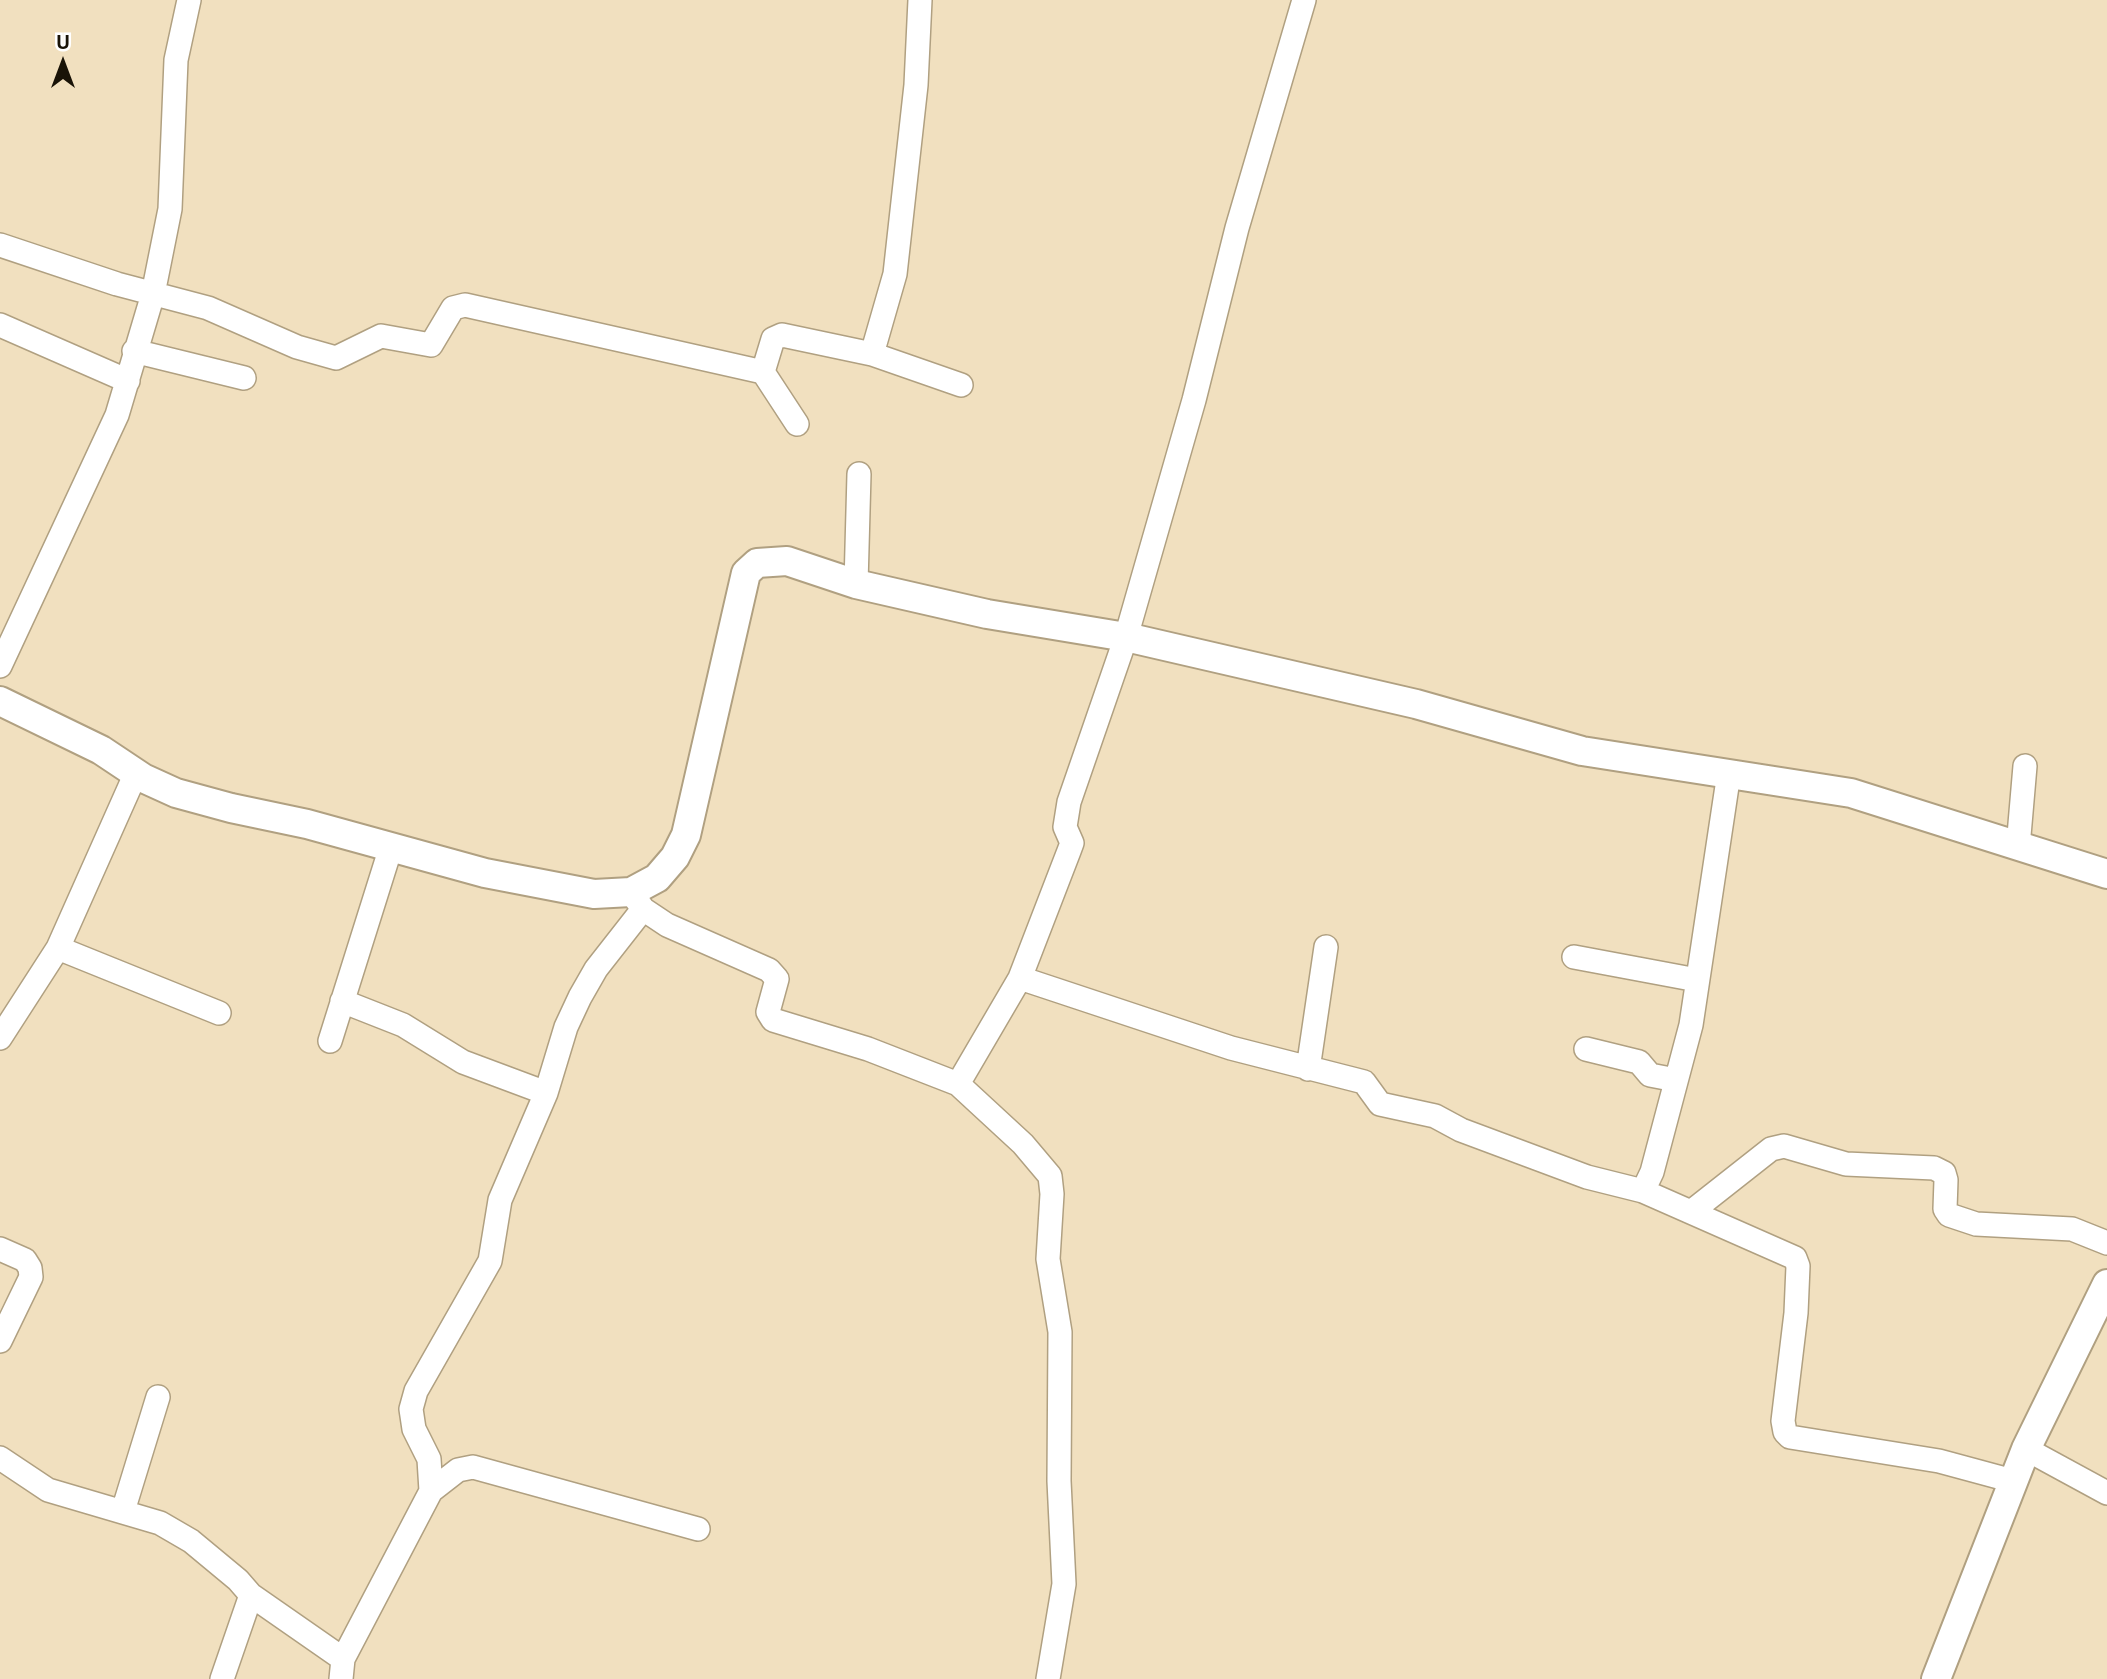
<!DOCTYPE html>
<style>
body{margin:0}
#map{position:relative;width:2107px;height:1679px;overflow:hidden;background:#f1e0bf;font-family:"Public Sans",sans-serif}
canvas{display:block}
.north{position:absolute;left:28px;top:28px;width:70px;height:70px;-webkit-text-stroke:5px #fff;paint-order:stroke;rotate:0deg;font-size:19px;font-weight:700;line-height:28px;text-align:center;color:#191307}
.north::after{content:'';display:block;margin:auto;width:24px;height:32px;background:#191307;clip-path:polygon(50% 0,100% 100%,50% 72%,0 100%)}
</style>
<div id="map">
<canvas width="2107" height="1679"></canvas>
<div class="north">U</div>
</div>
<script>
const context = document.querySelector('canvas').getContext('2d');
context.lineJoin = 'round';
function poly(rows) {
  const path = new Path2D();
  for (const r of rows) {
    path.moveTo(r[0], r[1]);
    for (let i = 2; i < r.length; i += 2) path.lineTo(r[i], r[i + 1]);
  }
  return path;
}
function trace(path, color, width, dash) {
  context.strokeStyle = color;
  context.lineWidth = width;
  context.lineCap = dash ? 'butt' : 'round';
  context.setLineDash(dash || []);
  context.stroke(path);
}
const minor = poly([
 [0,245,117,284,208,308,297,347,336,358,381,336,431,345,453,308,465,305,763,372,797,424],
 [0,325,128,381],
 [134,351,244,378],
 [872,354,895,274,916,85,920,0],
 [763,372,773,339,782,335,872,354,961,385],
 [856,584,859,474],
 [0,666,117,415,153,294,170,209,176,60,189,0],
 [136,773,58,948,219,1013],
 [2018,847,2025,766],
 [631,892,643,909,667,925,769,970,777,979,768,1012,773,1020,868,1049,958,1084,1023,1144,1050,1176,1052,1194,1048,1259,1060,1332,1059,1481,1064,1584,1048,1679],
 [1574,957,1697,980],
 [1020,978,1231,1048,1364,1082,1380,1104,1435,1116,1461,1130,1587,1177,1643,1191,1652,1172,1691,1025,1729,773],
 [342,1001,403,1025,463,1062,546,1093],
 [0,1038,58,948],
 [330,1041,391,847],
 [1586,1049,1639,1062,1650,1075,1676,1080],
 [1308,1069,1326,947],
 [958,1084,1020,978,1069,851,1072,843,1065,827,1069,802,1126,637,1194,400,1237,228,1304,0],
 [1643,1191,1795,1258,1798,1266,1796,1313,1783,1421,1785,1432,1790,1437,1939,1461,2013,1481],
 [1691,1212,1771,1149,1784,1146,1846,1164,1934,1168,1944,1173,1946,1180,1945,1209,1949,1215,1976,1224,2072,1229,2107,1243],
 [0,1249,25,1260,30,1268,31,1277,0,1341],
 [2026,1449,2107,1493],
 [0,1458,48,1490,160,1523,191,1541,238,1580,251,1595,222,1679],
 [431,1491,458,1470,473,1467,698,1529],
 [123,1511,158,1397],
 [251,1595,343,1659],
 [341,1679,343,1659,431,1491,429,1459,414,1429,411,1409,416,1391,490,1261,500,1200,546,1093,566,1027,580,997,596,969,643,909]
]);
const tertiary = poly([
 [0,701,101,750,143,778,176,793,231,808,307,824,485,873,594,894,631,892,657,878,675,857,686,835,746,573,757,563,787,561,856,584,987,614,1126,637,1416,704,1582,751,1851,793,2107,874],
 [1936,1679,2026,1449,2107,1284]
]);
trace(minor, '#b0a081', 26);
trace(tertiary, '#b0a081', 32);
trace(minor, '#fff', 23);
trace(tertiary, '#fff', 28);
</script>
